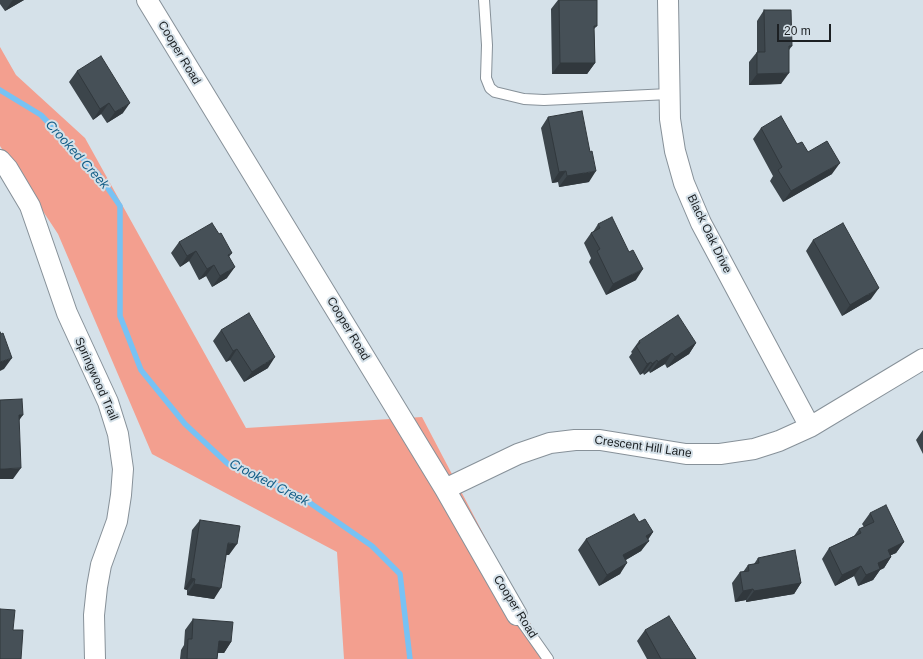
<!DOCTYPE html>
<style>
body{margin:0}
#map{position:relative;width:923px;height:659px;overflow:hidden;background:#d5e1e9;font-family:Helvetica,sans-serif}
canvas{display:block}
.scale{position:absolute;left:777px;top:24px;width:54px;height:18px;box-sizing:border-box;border:2px solid #1c2023;border-top:0;padding-left:5px;font-size:12px;line-height:14px;white-space:nowrap;color:#1c2023;-webkit-text-stroke:3px #d5e1e9;paint-order:stroke}
</style>
<div id="map">
<canvas width="923" height="659"></canvas>
<div class="scale">20 m</div>
</div>
<script>
const context = document.querySelector('canvas').getContext('2d');
context.lineJoin = 'round';
function paint(path, color) {
  context.fillStyle = color;
  context.fill(path, 'evenodd');
}
function poly(rows) {
  const path = new Path2D();
  for (const r of rows) {
    path.moveTo(r[0], r[1]);
    for (let i = 2; i < r.length; i += 2) path.lineTo(r[i], r[i + 1]);
  }
  return path;
}
function trace(path, color, width, dash) {
  context.strokeStyle = color;
  context.lineWidth = width;
  context.lineCap = dash ? 'butt' : 'round';
  context.setLineDash(dash || []);
  context.stroke(path);
}
function write(font, color, halo, rows, align = 'center') {
  context.font = font + ' Helvetica,sans-serif';
  context.lineWidth = 4;
  context.setLineDash([]);
  context.textBaseline = 'middle';
  context.strokeStyle = halo;
  context.fillStyle = color;
  for (const [text, x, y, turn = 0] of rows) {
    context.save();
    context.translate(x, y);
    context.rotate((+turn || 0) * Math.PI / 180);
    context.textAlign = isNaN(turn) ? turn : align;
    if (halo) context.strokeText(text, 0, 0);
    context.fillText(text, 0, 0);
    context.restore();
  }
}
paint(poly([
 [0,47,16,75,85,138,246,428,422,417,549,659,344,659,337,552,152,454,58,234,0,146]
]), '#f39f8f');
trace(poly([
 [0,90,41,115,98,174,120,206,120,316,141,370,185,424,228,464,300,496,372,546,400,574,410,659]
]), '#77c2f4', 5.5);
const service = poly([
 [484,0,487,45,486,78,490,88,495,92,524,99,544,100,669,94],
 [517,615,548,659]
]);
const minor = poly([
 [147,0,445,489,517,615],
 [668,0,670,119,675,151,684,183,701,223,810,427],
 [0,160,8,169,30,206,67,313,108,402,118,434,123,469,121,495,117,521,101,565,97,587,94,615,95,659],
 [445,489,518,454,550,443,575,440,600,440,686,454,720,454,754,449,779,441,810,427,923,359]
]);
trace(service, '#879199', 12);
trace(minor, '#879199', 22);
trace(service, '#fff', 10);
trace(minor, '#fff', 20);
paint(poly([
 [0,0,24,0,5,11,0,4],
 [558,0,597,0,597,26,594,29,595,63,587,74,552,74,551,9],
 [764,10,792,46,789,50,781,84,749,85,749,62,757,52,757,21],
 [77,71,123,113,107,123,101,114,93,120,69,82],
 [548,117,589,182,559,187,558,182,552,183,541,128],
 [761,128,797,144,808,152,832,174,783,202,770,181,773,176,753,139],
 [598,224,636,280,606,295,589,262,591,258,584,243,591,233,593,232],
 [219,234,232,253,229,257,227,278,212,287,206,276,199,280,189,261,180,267,171,253,179,242],
 [813,240,871,299,842,316,806,251],
 [221,330,268,368,244,382,230,360,226,362,213,341],
 [639,341,696,343,689,354,667,368,665,364,650,373,649,371,644,375,643,373,640,375,629,357,632,353,631,352],
 [923,430,923,454,916,440],
 [870,513,904,542,896,553,891,555,891,557,884,568,880,570,873,580,858,586,854,576,835,586,822,559,829,548,854,536,859,529,864,527,862,524],
 [200,520,229,555,226,555,214,599,187,595,187,590,184,589,192,530],
 [639,522,653,532,641,551,626,560,620,574,599,586,578,550,586,539],
 [758,558,801,583,794,594,746,602,746,600,735,602,732,583,740,572,743,572,748,565,754,564],
 [193,619,231,642,224,653,218,653,217,659,180,659,181,650,184,645,185,630],
 [645,630,696,659,647,659,637,641]
]), '#3c454b');
paint(poly([
 [13,0,24,0,5,11,12,1],
 [560,63,595,63,587,74,552,74],
 [789,73,781,84,749,85,757,74],
 [109,103,101,114,93,120,100,109],
 [130,103,123,113,107,123,115,112],
 [840,163,832,174,783,202,791,191],
 [566,171,558,182,552,183,559,172],
 [596,171,589,182,559,187,567,176],
 [196,251,189,261,180,267,187,256],
 [214,265,206,276,199,280,207,269],
 [235,267,227,278,212,287,220,276],
 [643,269,636,280,606,295,613,284],
 [879,288,871,299,842,316,850,305],
 [696,343,689,354,667,368,675,357],
 [237,349,230,360,226,362,233,351],
 [672,353,665,364,650,373,658,362],
 [275,357,268,368,244,382,252,372],
 [12,358,4,369,0,371,0,362],
 [657,360,649,371,644,375,652,364],
 [651,362,643,373,640,375,647,364],
 [19,415,23,415,15,426],
 [21,468,13,479,0,479,0,469],
 [653,532,646,542,649,541,641,551,615,566,623,555,646,536],
 [904,542,896,553,880,560,888,550],
 [228,543,237,544,229,555,221,554],
 [891,557,884,568,880,570,873,580,858,586,866,575,878,563],
 [627,563,620,574,599,586,607,575],
 [861,566,854,576,835,586,842,575],
 [191,578,195,579,187,590,184,589],
 [801,583,794,594,746,602,754,591],
 [194,584,221,588,214,599,187,595],
 [753,589,746,600,735,602,743,591],
 [219,641,231,642,224,653,211,652]
]), '#31383d');
const building = poly([
 [559,0,597,0,597,26,594,26,595,63,560,63,559,0],
 [764,10,791,10,792,46,789,46,789,73,757,74,757,52,765,52,764,10],
 [101,56,130,103,115,112,109,103,100,109,77,71,101,56],
 [582,111,590,152,592,151,596,171,567,176,566,171,559,172,548,117,582,111],
 [781,116,797,144,802,142,808,152,827,141,840,163,791,191,778,170,782,167,761,128,781,116],
 [612,217,629,252,633,250,643,269,613,284,597,251,600,249,591,233,600,228,598,224,612,217],
 [212,223,219,234,221,233,232,253,228,255,235,267,220,276,214,265,207,269,196,251,187,256,179,242,212,223],
 [843,223,879,288,850,305,813,240,843,223],
 [249,313,275,357,252,372,237,349,233,351,221,330,249,313],
 [678,315,696,343,675,357,672,353,658,362,657,360,652,364,651,362,647,364,636,346,640,343,639,341,678,315],
 [0,332,1,334,3,333,12,358,0,362,0,332],
 [22,399,23,415,19,415,21,468,0,469,0,400,22,399],
 [886,505,904,542,888,550,891,557,878,563,880,569,866,575,861,566,842,575,829,548,861,533,859,529,874,522,870,513,886,505],
 [634,514,639,522,645,519,653,532,646,536,649,541,623,555,627,563,607,575,586,539,634,514],
 [200,520,240,526,237,544,228,543,221,588,194,584,195,579,191,578,200,520],
 [795,550,801,583,754,591,753,589,743,591,740,572,749,571,748,565,759,563,758,558,795,550],
 [0,609,15,610,13,630,23,630,21,659,0,659,0,609],
 [669,616,696,659,661,659,645,630,669,616],
 [193,619,233,622,231,642,219,641,217,659,187,659,188,639,192,639,193,619]
]);
paint(building, '#465057');
trace(building, '#31383d', 1);
write('12px', '#1c2023', '#d5e1e9', [
 ["Cooper Road",179,53,59],
 ["Black Oak Drive",709,234,64],
 ["Cooper Road",348,329,59],
 ["Springwood Trail",96,379,66],
 ["Crescent Hill Lane",643,447,8],
 ["Cooper Road",515,607,58]
]);
write('italic 13px', '#135e87', '#d5e1e9', [
 ["Crooked Creek",77,155,48],
 ["Crooked Creek",269,483,27]
]);
</script>
